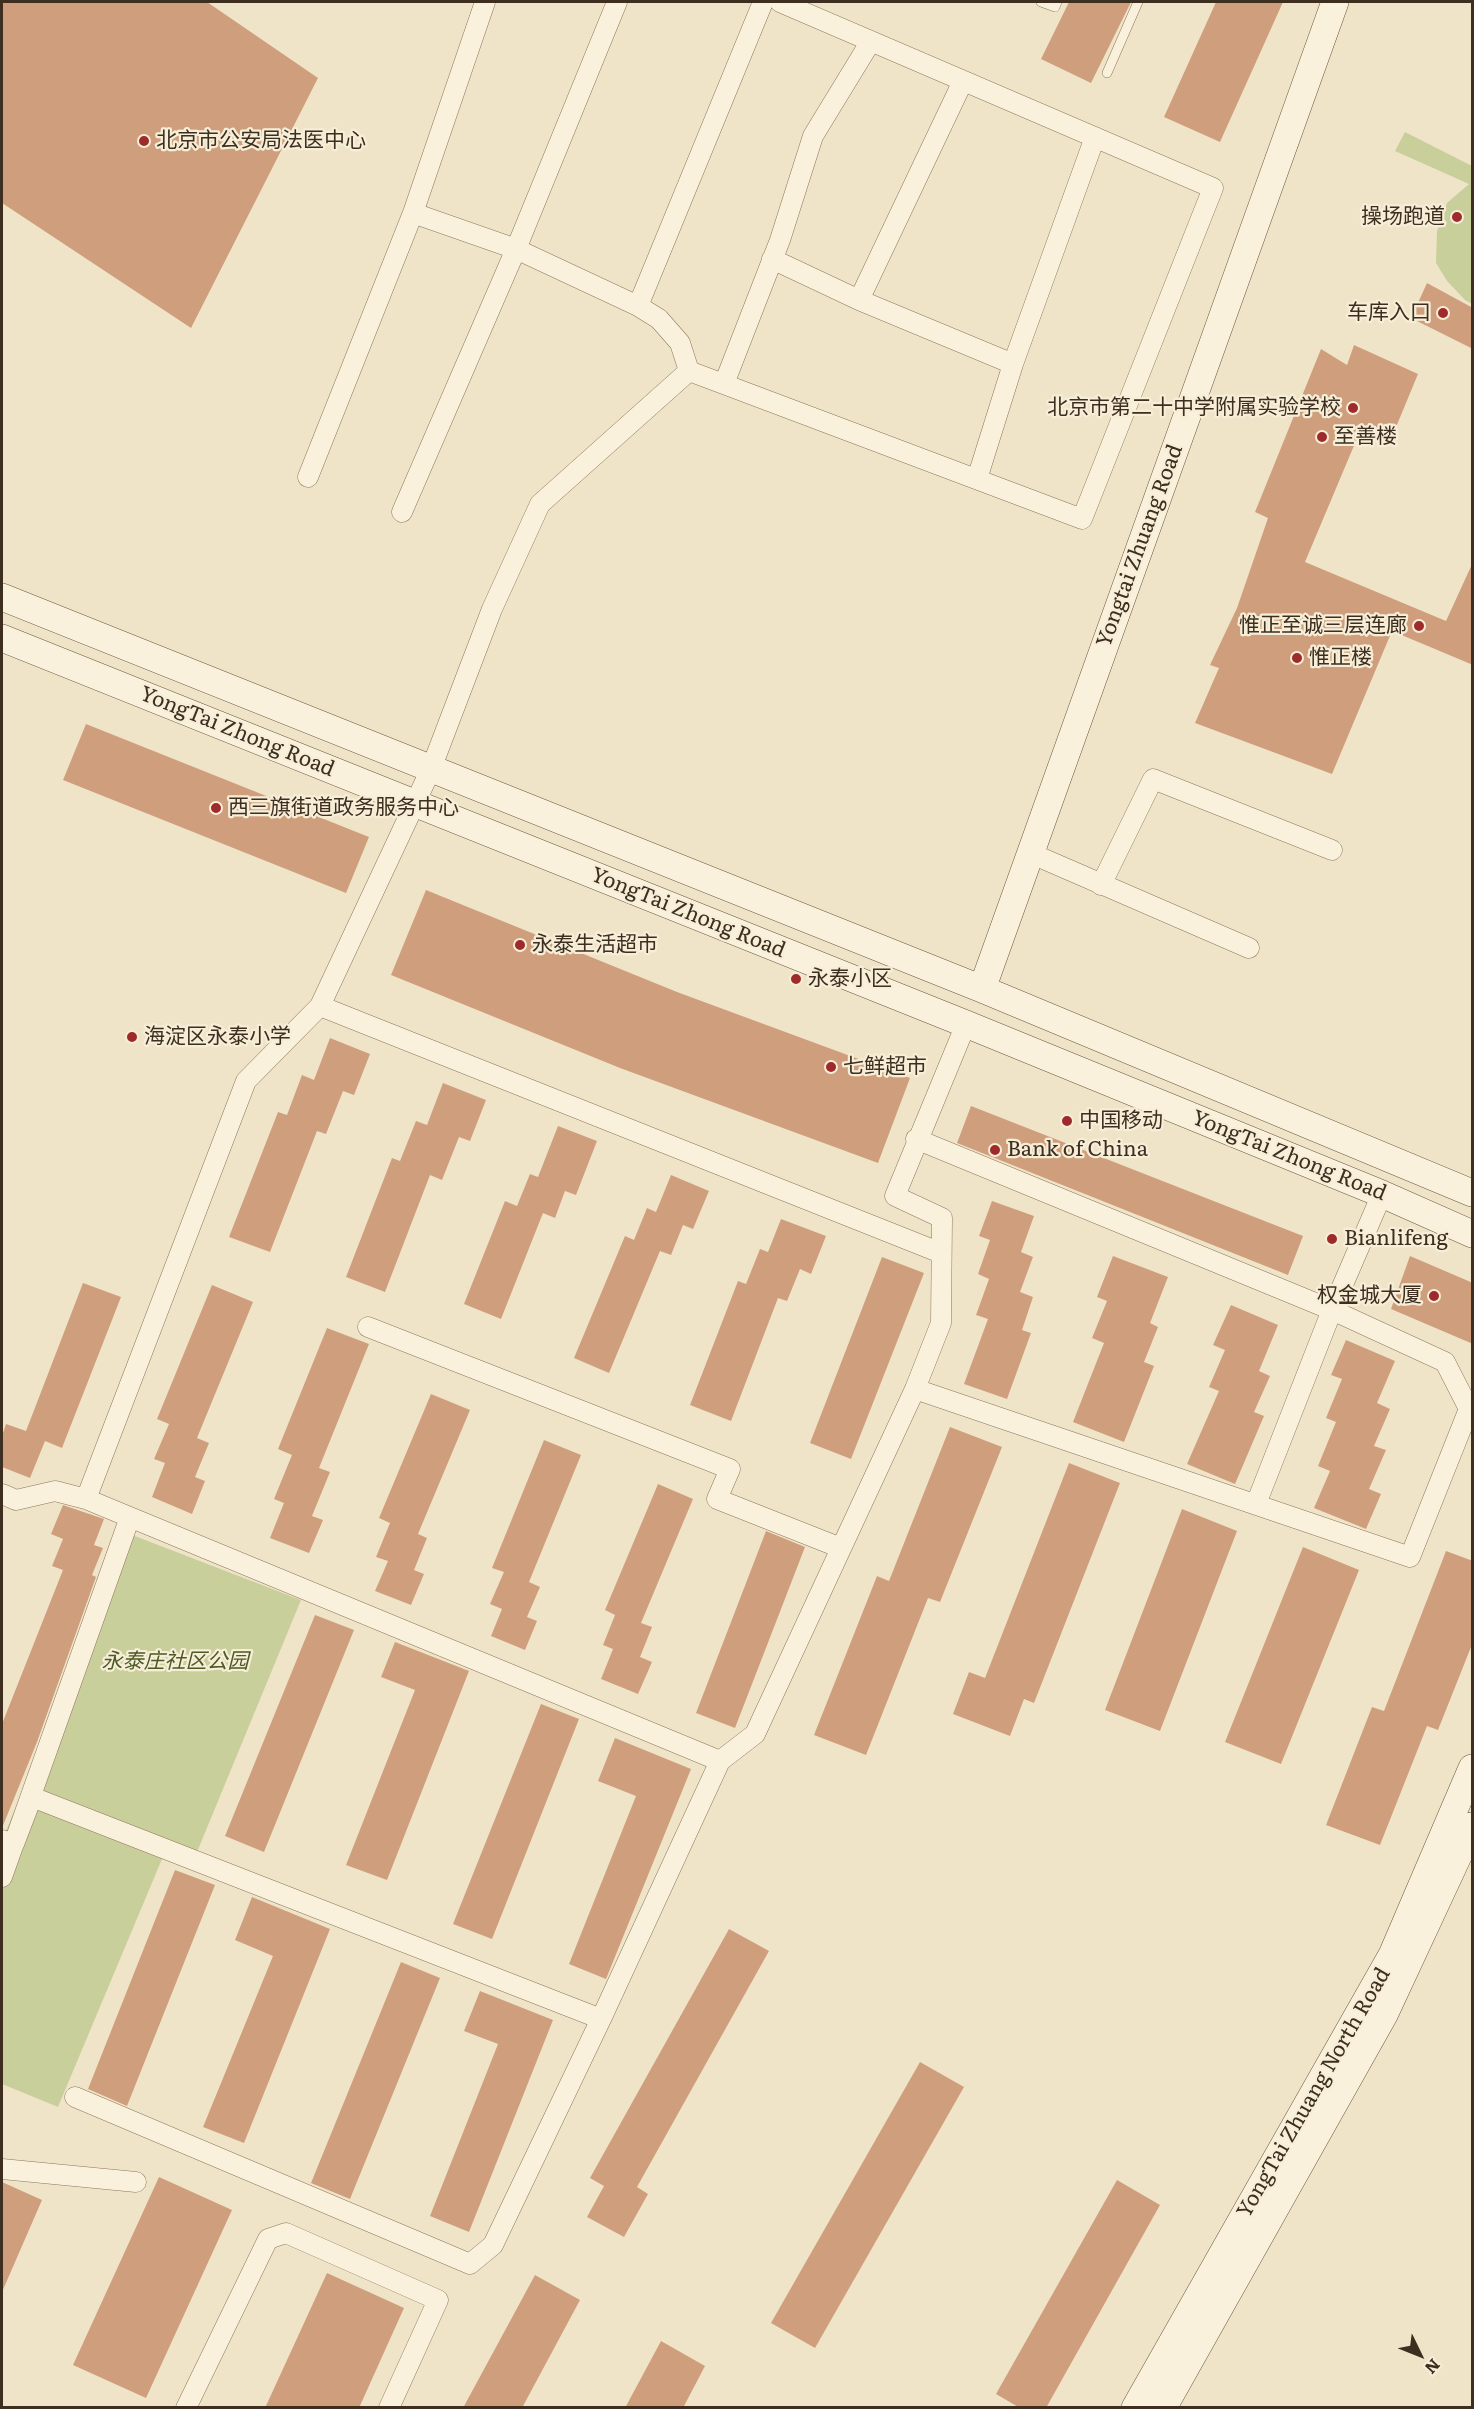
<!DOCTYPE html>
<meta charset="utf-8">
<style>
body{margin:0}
#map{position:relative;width:1474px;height:2409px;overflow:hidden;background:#f0e4c8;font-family:Literata,serif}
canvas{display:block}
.frame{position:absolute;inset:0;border:3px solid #3d2e20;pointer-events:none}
.north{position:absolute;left:1390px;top:2325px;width:60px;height:60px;-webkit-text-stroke:4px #f7eed8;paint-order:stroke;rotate:133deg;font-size:16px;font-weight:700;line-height:24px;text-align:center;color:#3d2e20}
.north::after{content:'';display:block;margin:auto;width:21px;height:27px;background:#3d2e20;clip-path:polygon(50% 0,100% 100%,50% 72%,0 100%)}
</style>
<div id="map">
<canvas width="1474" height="2409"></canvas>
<div class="frame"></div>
<div class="north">N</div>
</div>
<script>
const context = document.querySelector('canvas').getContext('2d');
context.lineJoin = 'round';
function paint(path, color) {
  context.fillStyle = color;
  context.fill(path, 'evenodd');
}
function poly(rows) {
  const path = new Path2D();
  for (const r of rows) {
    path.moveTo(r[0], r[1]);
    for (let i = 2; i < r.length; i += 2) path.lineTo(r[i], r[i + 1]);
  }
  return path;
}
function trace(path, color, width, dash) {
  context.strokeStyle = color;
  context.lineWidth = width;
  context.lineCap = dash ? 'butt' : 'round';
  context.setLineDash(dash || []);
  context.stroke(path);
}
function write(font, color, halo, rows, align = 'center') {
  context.font = font + ' Literata,"Noto Sans SC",serif';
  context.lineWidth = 4.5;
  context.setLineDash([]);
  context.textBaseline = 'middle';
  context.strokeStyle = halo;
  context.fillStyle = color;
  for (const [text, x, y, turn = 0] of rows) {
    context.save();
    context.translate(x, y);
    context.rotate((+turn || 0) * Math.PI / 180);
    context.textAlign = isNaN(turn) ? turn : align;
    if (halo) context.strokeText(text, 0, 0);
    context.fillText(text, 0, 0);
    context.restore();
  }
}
paint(poly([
 [1405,132,1472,166,1472,304,1465,300,1447,281,1436,263,1437,231,1447,203,1469,184,1395,151],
 [127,1533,301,1600,190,1869,162,1859,58,2107,2,2084,2,1841]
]), '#c9cf9b');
paint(poly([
 [2,2,207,2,318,78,191,328,2,203],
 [1069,2,1131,2,1091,83,1041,59],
 [1216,2,1283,2,1220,142,1164,117],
 [1427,283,1473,308,1473,349,1411,318],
 [1354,345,1418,374,1389,444,1361,429,1305,562,1446,621,1473,562,1473,665,1392,631,1332,774,1195,723,1219,668,1210,665,1237,608,1268,518,1255,512,1321,349,1347,365],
 [86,724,369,837,346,893,63,780],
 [426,890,677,992,910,1078,878,1163,620,1068,391,975],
 [330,1038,370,1054,354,1095,343,1091,326,1134,317,1131,270,1252,229,1237,278,1112,287,1115,302,1075,314,1080],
 [443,1083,486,1100,470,1141,459,1137,442,1180,430,1175,385,1292,346,1277,392,1158,400,1161,416,1121,427,1125],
 [971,1106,1303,1236,1288,1275,957,1143],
 [558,1126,597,1141,576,1195,565,1191,555,1218,543,1213,501,1319,464,1304,505,1201,517,1206,530,1174,538,1177],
 [671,1175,709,1191,693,1229,683,1225,671,1255,660,1251,609,1373,574,1358,625,1236,634,1240,647,1208,656,1212],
 [992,1201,1034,1216,1021,1252,1033,1257,1020,1292,1033,1297,1022,1330,1031,1333,1007,1399,964,1384,988,1319,976,1315,989,1279,978,1274,990,1240,979,1236],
 [781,1219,826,1236,811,1274,800,1269,787,1301,778,1298,731,1421,690,1405,738,1281,746,1284,760,1249,768,1252],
 [1113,1256,1168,1277,1150,1323,1158,1327,1144,1362,1154,1366,1124,1442,1073,1422,1104,1343,1092,1338,1107,1301,1097,1297],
 [1410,1256,1473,1283,1473,1344,1391,1309],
 [882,1257,924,1273,851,1459,810,1443],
 [83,1283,121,1297,62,1448,45,1441,30,1478,2,1467,2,1436,6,1424,26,1431],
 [212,1285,253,1302,197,1438,209,1443,195,1477,205,1481,192,1514,152,1497,165,1463,154,1459,169,1424,157,1419],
 [1231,1305,1278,1325,1259,1371,1270,1376,1254,1412,1264,1416,1235,1484,1187,1464,1219,1391,1209,1387,1225,1350,1213,1345],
 [327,1328,369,1344,319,1468,330,1472,312,1516,323,1520,309,1553,270,1538,284,1503,274,1499,292,1455,278,1449],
 [1346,1340,1395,1361,1377,1403,1390,1409,1374,1446,1386,1450,1369,1489,1381,1494,1366,1529,1314,1508,1330,1471,1318,1466,1336,1422,1326,1418,1342,1379,1331,1375],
 [431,1394,470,1410,418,1534,427,1538,414,1570,424,1574,411,1605,375,1591,388,1561,376,1557,390,1523,379,1518],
 [950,1427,1002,1447,940,1602,928,1598,866,1755,814,1735,877,1576,889,1581],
 [544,1440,581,1455,529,1582,540,1587,527,1617,537,1621,525,1650,491,1636,502,1609,490,1604,504,1572,492,1568],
 [1069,1463,1120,1483,1034,1703,1024,1699,1010,1736,953,1714,969,1672,985,1678],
 [658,1484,693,1499,641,1623,652,1627,640,1657,652,1662,638,1694,601,1679,613,1649,603,1645,615,1615,605,1610],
 [63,1505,104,1519,94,1545,103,1548,92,1575,96,1577,37,1742,2,1828,2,1724,63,1570,52,1566,63,1539,51,1534],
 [1182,1509,1237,1531,1160,1731,1105,1710],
 [766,1531,805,1547,735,1728,696,1713],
 [1303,1547,1359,1570,1281,1764,1225,1742],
 [1446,1551,1473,1561,1473,1642,1438,1730,1427,1726,1380,1845,1326,1825,1372,1707,1384,1711],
 [315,1615,354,1630,264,1852,225,1836],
 [395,1642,469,1671,387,1880,346,1865,415,1690,381,1677],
 [541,1704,579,1719,492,1939,453,1924],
 [615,1738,691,1769,606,1979,569,1964,636,1796,598,1781],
 [175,1870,215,1885,127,2106,88,2089],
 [252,1897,330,1929,244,2143,203,2127,273,1956,235,1940],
 [729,1929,769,1951,637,2187,648,2194,624,2237,587,2217,604,2186,590,2178],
 [401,1962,440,1978,350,2199,311,2183],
 [480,1991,553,2020,469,2232,430,2216,498,2044,464,2031],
 [920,2062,964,2087,815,2348,771,2323],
 [159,2177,232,2210,146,2398,73,2365],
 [1117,2180,1160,2205,1046,2408,1020,2408,996,2394],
 [2,2182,42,2200,2,2292],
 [327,2273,404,2308,359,2408,265,2408],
 [535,2275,580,2300,522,2408,463,2408],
 [661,2341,705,2366,683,2408,625,2408]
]), '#cf9f7d');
const lane = poly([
 [1041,2,1055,7,1057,2],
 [1107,73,1138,2]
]);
const street = poly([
 [963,81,859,300,1013,364],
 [413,213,516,249,638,306,659,319,680,343,689,371],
 [772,259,859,300],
 [638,306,763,2],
 [724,384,780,240,813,136,871,41],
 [308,477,413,213,485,2],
 [977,479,1013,364,1095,137],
 [402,512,516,249,617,2],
 [1030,853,1249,948],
 [1101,885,1153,779,1332,850],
 [320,1006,941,1253],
 [368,1327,730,1469,717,1499,841,1548],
 [915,1389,1410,1557,1469,1409,1445,1362,1332,1310,916,1139],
 [2,1494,16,1500,55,1491,86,1499,720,1761,755,1734,915,1389,941,1323,942,1218,895,1196,966,1024],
 [86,1499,246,1081,320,1006,431,769,492,609,540,504,689,371,1082,519,1213,188,780,2],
 [1256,1504,1332,1310,1382,1194],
 [2,1840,14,1844,32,1797,601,2019,720,1761],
 [2,1877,130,1517],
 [75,2097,470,2264,493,2245,601,2019],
 [2,2169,136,2182],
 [186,2408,268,2239,286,2233,438,2300,389,2408]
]);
const secondary = poly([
 [2,597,982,989,1472,1193],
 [2,638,966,1024,1382,1194,1472,1234],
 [982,989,1335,2],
 [1135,2408,1392,1955,1472,1768],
 [1163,2408,1384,2015,1472,1826]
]);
trace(lane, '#8d765c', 10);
trace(street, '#8d765c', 21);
trace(secondary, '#6f573f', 28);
trace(lane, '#faf1dc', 9);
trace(street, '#faf1dc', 20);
trace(secondary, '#faf1dc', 27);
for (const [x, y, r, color] of [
 [144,141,6,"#9e2a2b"],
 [1457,217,6,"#9e2a2b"],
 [1443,313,6,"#9e2a2b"],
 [1353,408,6,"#9e2a2b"],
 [1322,437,6,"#9e2a2b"],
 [1419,626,6,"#9e2a2b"],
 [1297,658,6,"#9e2a2b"],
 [216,808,6,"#9e2a2b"],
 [520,945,6,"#9e2a2b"],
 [796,979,6,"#9e2a2b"],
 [132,1037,6,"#9e2a2b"],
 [831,1067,6,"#9e2a2b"],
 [1067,1121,6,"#9e2a2b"],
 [995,1150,6,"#9e2a2b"],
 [1332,1239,6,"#9e2a2b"],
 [1434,1296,6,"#9e2a2b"]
]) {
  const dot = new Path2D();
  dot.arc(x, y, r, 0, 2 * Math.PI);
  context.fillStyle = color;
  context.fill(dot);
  trace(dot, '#f7eed8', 2);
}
write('21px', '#3d2e20', '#f7eed8', [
 ["北京市公安局法医中心",156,141],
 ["操场跑道",1445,217,"right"],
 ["车库入口",1431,313,"right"],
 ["北京市第二十中学附属实验学校",1341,408,"right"],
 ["至善楼",1334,437],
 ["惟正至诚三层连廊",1407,626,"right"],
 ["惟正楼",1309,658],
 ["西三旗街道政务服务中心",228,808],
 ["永泰生活超市",532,945],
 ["永泰小区",808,979],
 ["海淀区永泰小学",144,1037],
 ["七鲜超市",843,1067],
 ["中国移动",1079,1121],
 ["Bank of China",1007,1150],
 ["Bianlifeng",1344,1239],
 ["权金城大厦",1422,1296,"right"]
], 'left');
write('21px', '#3d2e20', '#f7eed8', [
 ["Yongtai Zhuang Road",1140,546,-70],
 ["YongTai Zhong Road",237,732,22],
 ["YongTai Zhong Road",688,913,22],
 ["YongTai Zhong Road",1289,1156,22],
 ["YongTai Zhuang North Road",1314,2093,-60]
]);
write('italic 21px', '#4d5a26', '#f7eed8', [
 ["永泰庄社区公园",175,1662]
]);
</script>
